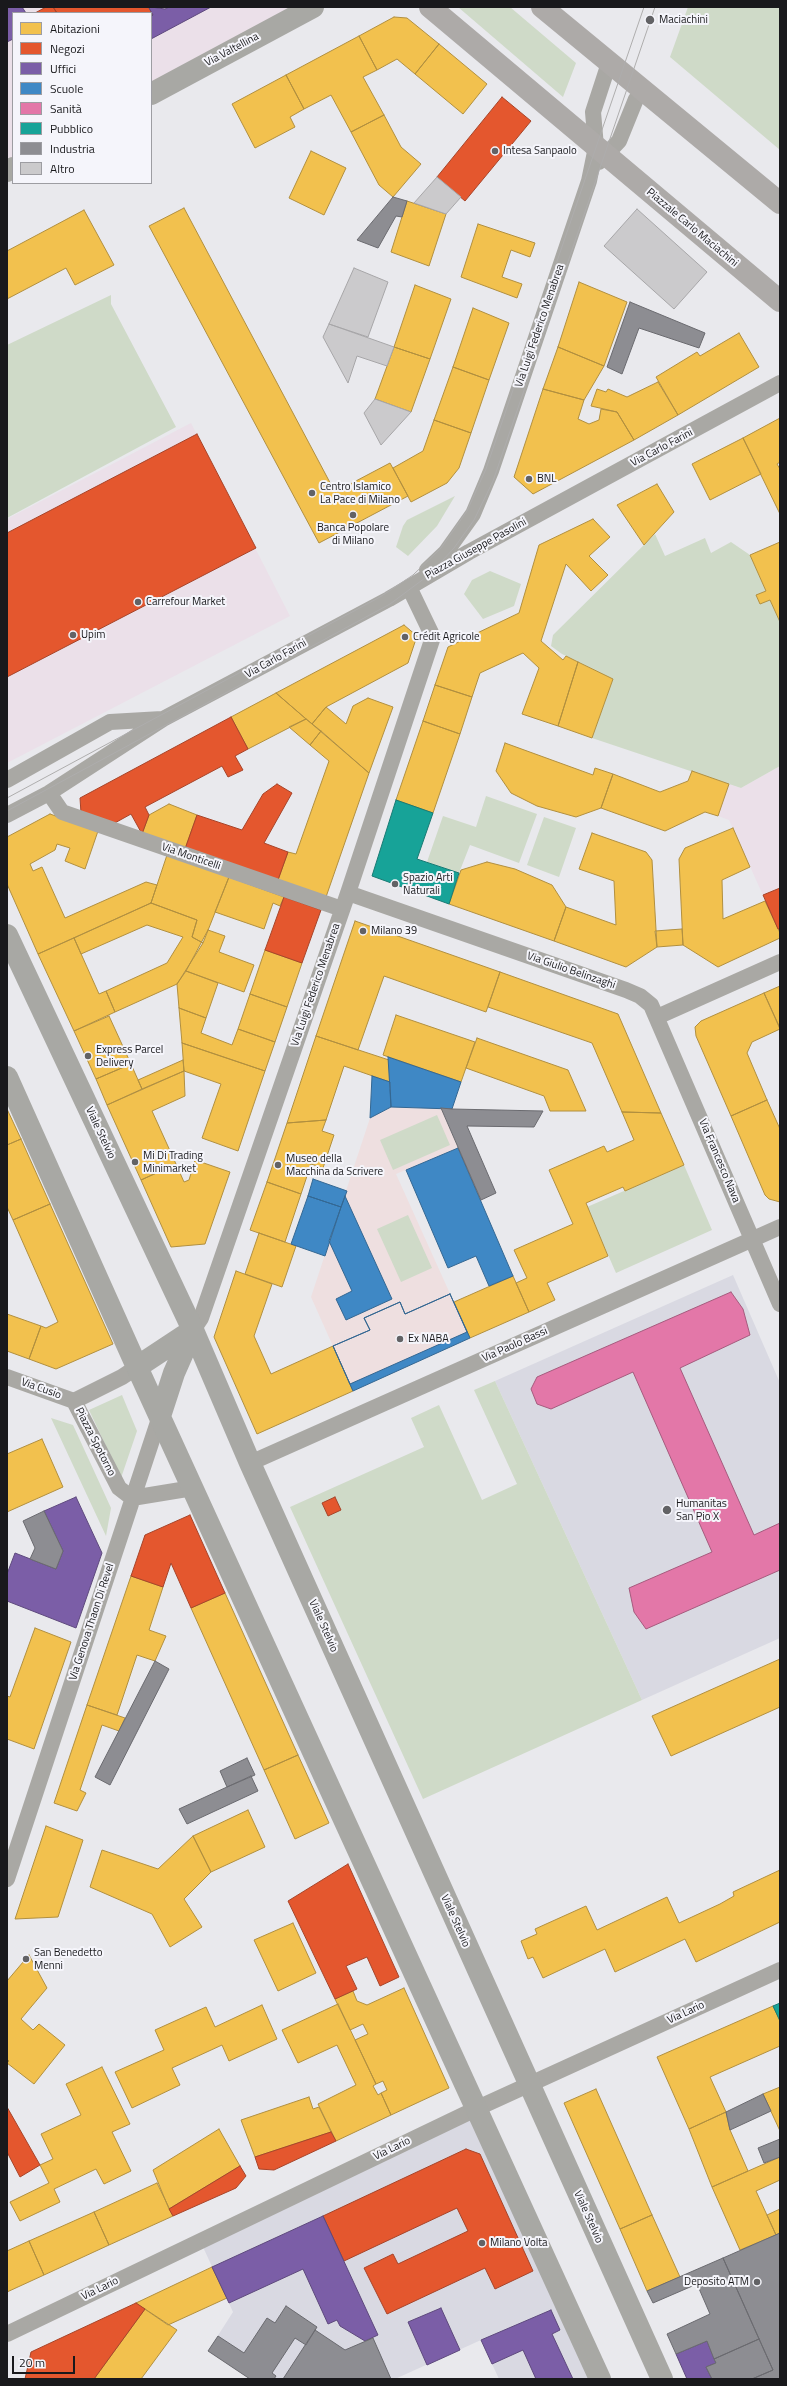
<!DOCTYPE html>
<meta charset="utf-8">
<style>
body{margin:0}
#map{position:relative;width:787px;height:2386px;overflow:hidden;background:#e9e9ed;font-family:"Titillium Web",sans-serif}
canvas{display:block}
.frame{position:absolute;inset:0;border:8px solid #19191c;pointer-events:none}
.legend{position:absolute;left:12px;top:12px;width:140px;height:172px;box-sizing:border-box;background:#f5f5fb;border:1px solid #9d9da2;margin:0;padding:5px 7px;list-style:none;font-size:12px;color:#19191c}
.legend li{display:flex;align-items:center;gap:8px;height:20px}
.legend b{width:20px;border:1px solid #9d9da2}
.scale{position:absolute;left:12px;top:2356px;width:63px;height:18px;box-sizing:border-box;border:2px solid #19191c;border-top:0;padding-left:5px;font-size:12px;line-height:14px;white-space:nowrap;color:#19191c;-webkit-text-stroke:3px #f5f5fb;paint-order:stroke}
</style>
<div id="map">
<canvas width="787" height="2386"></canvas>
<div class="frame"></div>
<ul class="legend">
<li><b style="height:11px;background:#f2c14e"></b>Abitazioni</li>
<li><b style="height:11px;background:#e4572e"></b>Negozi</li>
<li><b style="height:11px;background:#7b5ea7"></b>Uffici</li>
<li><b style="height:11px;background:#3f88c5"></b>Scuole</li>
<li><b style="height:11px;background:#e377a8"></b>Sanità</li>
<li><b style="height:11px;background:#17a398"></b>Pubblico</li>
<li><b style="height:11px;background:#8d8d92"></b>Industria</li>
<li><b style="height:11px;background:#cbcacc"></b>Altro</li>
</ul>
<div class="scale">20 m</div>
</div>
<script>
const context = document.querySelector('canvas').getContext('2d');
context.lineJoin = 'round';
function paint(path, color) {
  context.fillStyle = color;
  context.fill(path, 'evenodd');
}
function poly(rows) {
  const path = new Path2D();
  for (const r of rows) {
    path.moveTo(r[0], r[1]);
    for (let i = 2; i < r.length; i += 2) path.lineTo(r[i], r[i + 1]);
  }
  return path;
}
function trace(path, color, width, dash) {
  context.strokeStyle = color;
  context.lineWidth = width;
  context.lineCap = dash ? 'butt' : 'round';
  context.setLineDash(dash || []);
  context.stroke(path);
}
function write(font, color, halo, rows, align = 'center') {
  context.font = font + ' "Titillium Web",sans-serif';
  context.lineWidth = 4;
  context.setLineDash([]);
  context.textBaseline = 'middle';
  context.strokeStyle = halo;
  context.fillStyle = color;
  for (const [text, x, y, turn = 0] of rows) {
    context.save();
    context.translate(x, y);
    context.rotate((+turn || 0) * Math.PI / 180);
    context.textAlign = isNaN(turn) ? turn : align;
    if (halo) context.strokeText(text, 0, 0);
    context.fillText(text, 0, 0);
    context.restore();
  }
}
paint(poly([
 [7,7,305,7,151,92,151,13,13,13,13,166,7,169],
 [191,423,290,616,7,763,7,519],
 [780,766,780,933,729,820,718,816,729,784,741,788]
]), '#ebe0e9');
paint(poly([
 [733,1275,780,1383,780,1638,642,1700,495,1381],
 [475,2113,595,2379,499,2379,481,2340,395,2379,250,2379,208,2351,233,2312,203,2247]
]), '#d9d9e2');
paint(poly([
 [391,1107,441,1108,458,1148,396,1174,470,1338,353,1391,311,1297,370,1118]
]), '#eedfe0');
paint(poly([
 [458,7,510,7,576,63,563,97],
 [688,7,780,7,780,150,670,57],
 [111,295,111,304,176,427,7,518,7,345],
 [455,496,437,526,408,556,396,547,403,526,407,520],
 [655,534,665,556,705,538,711,553,731,542,750,555,766,591,756,595,760,604,770,600,780,622,780,766,741,788,592,738,613,679,562,654,551,646,553,635],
 [490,571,521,584,514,606,483,619,464,594,472,580],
 [486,796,537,814,519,863,470,845,459,873,427,862,443,816,476,827],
 [544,817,576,828,559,877,527,865],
 [437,1115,450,1145,393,1170,380,1140],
 [684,1165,712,1230,616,1273,587,1207],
 [408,1215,432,1268,401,1282,377,1229],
 [495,1381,642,1700,423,1799,290,1507,424,1447,411,1418,439,1405,482,1500,517,1484,474,1390],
 [122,1395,137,1431,121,1478,89,1410],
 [51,1418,73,1425,111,1508,106,1536]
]), '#cfdac8');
const homes = poly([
 [394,17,407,18,439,44,415,74,397,59,377,70,359,36,394,17],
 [359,36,377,70,363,77,384,115,351,132,331,95,304,109,286,75,359,36],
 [439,44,487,84,463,114,415,74,439,44],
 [286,75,304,109,290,117,295,127,255,148,232,104,286,75],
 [384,115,401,147,421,164,393,197,379,185,351,132,384,115],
 [311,151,346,168,324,215,289,198,311,151],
 [407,201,446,214,429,266,391,252,407,201],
 [184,208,335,492,390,463,408,496,319,543,149,226,184,208],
 [84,210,114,265,75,285,66,268,7,299,7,251,84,210],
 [478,224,535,243,530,257,511,250,502,277,522,284,517,298,461,277,478,224],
 [579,282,627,302,604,366,558,347,579,282],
 [415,285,451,299,430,359,394,347,415,285],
 [473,308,509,323,489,380,453,367,473,308],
 [739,333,759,367,678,415,656,377,697,352,700,356,739,333],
 [394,347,430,359,411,412,375,399,394,347],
 [558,347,604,366,584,400,543,389,558,347],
 [453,367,489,380,471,433,434,420,453,367],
 [658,382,678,415,634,440,617,412,591,406,597,389,606,392,608,389,627,397,658,382],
 [543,389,584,400,578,419,589,424,599,420,601,409,617,412,634,440,533,494,514,477,543,389],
 [780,418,780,462,777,464,780,469,780,514,743,438,780,418],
 [434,420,471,433,459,468,447,483,411,502,393,468,423,451,434,420],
 [743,438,761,474,710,500,692,464,743,438],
 [657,484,674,512,644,545,617,505,657,484],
 [593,519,610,537,589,556,608,575,591,591,566,564,541,641,563,660,566,656,578,662,558,726,522,714,539,668,523,653,480,673,472,697,435,685,448,647,519,613,539,545,593,519],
 [780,542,780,622,770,600,760,604,756,595,766,591,750,555,780,542],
 [404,625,417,636,408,663,326,707,312,724,276,693,404,625],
 [578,662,613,679,592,738,558,726,578,662],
 [435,685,472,697,460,734,423,721,435,685],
 [276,693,306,719,248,749,231,717,276,693],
 [368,698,393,707,369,773,312,724,326,707,346,724,353,706,368,698],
 [306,719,321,731,310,745,289,727,306,719],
 [423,721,460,734,433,813,396,800,423,721],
 [321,731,369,773,326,897,278,880,288,852,296,854,329,761,310,745,321,731],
 [505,743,593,775,595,768,613,774,601,808,576,817,537,806,511,793,496,771,505,743],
 [692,771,729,784,718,816,705,812,665,831,601,808,613,774,660,792,688,781,692,771],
 [169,804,197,815,185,849,142,834,149,815,169,804],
 [50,814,98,831,85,869,65,861,70,848,57,844,55,850,30,864,33,871,42,867,65,918,146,882,157,885,151,903,38,954,7,884,7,837,50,814],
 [733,828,750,867,722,880,723,919,765,901,780,933,780,938,718,967,683,945,679,859,685,848,733,828],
 [592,833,646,852,652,860,657,947,626,967,554,941,566,907,616,925,614,881,579,869,592,833],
 [167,855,229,877,203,943,192,937,197,920,151,903,167,855],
 [487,862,515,869,552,885,566,907,554,941,449,904,461,870,487,862],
 [229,877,284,897,280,906,273,903,264,929,215,912,229,877],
 [151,903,197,920,192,937,203,943,177,984,115,1012,106,991,167,963,183,937,147,925,81,954,74,938,151,903],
 [355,921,500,972,486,1012,384,976,358,1050,316,1036,355,921],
 [682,929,683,945,657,947,655,931,682,929],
 [208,930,225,936,219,952,254,965,244,992,186,971,208,930],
 [74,938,99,994,106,991,115,1012,74,1031,38,954,74,938],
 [265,950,302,963,287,1007,250,994,265,950],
 [186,971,218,983,206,1018,179,1008,177,984,186,971],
 [500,972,618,1014,661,1113,622,1112,592,1043,488,1007,500,972],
 [780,986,780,1028,764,993,780,986],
 [764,993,780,1029,752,1042,747,1053,767,1100,731,1116,696,1036,695,1027,701,1021,764,993],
 [250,994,287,1007,275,1042,238,1029,250,994],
 [179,1008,206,1018,201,1033,232,1045,238,1029,275,1042,265,1071,182,1043,179,1008],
 [396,1015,475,1042,461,1082,383,1055,396,1015],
 [109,1016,131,1064,96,1079,74,1031,109,1016],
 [316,1036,389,1060,390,1082,344,1066,326,1120,287,1123,316,1036],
 [477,1038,568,1070,586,1111,550,1111,544,1096,466,1068,477,1038],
 [182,1043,265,1071,238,1151,202,1138,221,1084,184,1071,182,1043],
 [183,1060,184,1071,142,1089,138,1080,183,1060],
 [131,1064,142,1089,107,1105,96,1079,131,1064],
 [184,1071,185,1096,152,1111,176,1164,141,1180,107,1105,184,1071],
 [767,1100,780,1129,780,1202,769,1199,765,1195,731,1116,767,1100],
 [7,1109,21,1139,7,1145,7,1109],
 [622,1112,661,1113,684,1165,625,1191,623,1187,586,1203,608,1256,547,1283,555,1300,529,1312,516,1283,527,1278,514,1250,573,1224,549,1170,604,1146,607,1152,634,1140,622,1112],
 [326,1120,322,1131,334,1135,323,1168,311,1164,301,1194,267,1182,287,1123,326,1120],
 [21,1139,50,1204,13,1220,7,1207,7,1145,21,1139],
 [195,1160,230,1172,205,1244,171,1247,141,1180,176,1164,184,1182,189,1180,195,1160],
 [267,1182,301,1194,285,1242,250,1230,267,1182],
 [50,1204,113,1344,56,1369,29,1359,41,1326,46,1328,58,1322,13,1220,50,1204],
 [259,1233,296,1246,282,1287,245,1274,259,1233],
 [236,1271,272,1284,254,1336,271,1374,333,1346,353,1391,257,1434,214,1337,236,1271],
 [513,1276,529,1312,470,1338,454,1302,513,1276],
 [7,1314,41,1326,29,1359,7,1351,7,1314],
 [42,1439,63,1487,7,1512,7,1454,42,1439],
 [131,1576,163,1587,149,1630,166,1636,155,1661,137,1655,117,1715,87,1705,131,1576],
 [225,1593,298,1755,264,1770,191,1608,225,1593],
 [35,1628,71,1642,34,1749,7,1739,7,1696,10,1697,35,1628],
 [780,1659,780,1707,671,1756,652,1716,780,1659],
 [87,1705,125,1718,119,1731,102,1725,80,1790,86,1793,77,1811,54,1803,87,1705],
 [298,1755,329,1823,295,1839,264,1770,298,1755],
 [248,1810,265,1847,211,1872,193,1836,248,1810],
 [46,1826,83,1840,58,1917,15,1919,46,1826],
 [193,1836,211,1872,184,1899,202,1927,170,1947,152,1914,90,1887,102,1850,158,1869,193,1836],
 [780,1870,780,1922,696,1962,685,1939,615,1972,605,1949,543,1978,533,1957,528,1959,521,1941,537,1934,535,1929,586,1906,597,1930,667,1897,679,1923,720,1904,734,1896,733,1892,780,1870],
 [293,1923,316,1973,278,1991,254,1940,293,1923],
 [29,1955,47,1988,21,2019,33,2030,39,2024,65,2045,34,2084,7,2063,9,2061,7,2059,7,1981,29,1955],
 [404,1988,449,2088,391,2115,381,2093,387,2090,383,2081,376,2084,355,2040,368,2034,363,2024,350,2030,335,1999,353,1991,357,2001,367,2005,404,1988],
 [338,2004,376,2084,373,2086,378,2095,381,2093,391,2115,336,2141,318,2104,356,2085,337,2045,298,2063,282,2030,338,2004],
 [262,2005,277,2039,229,2061,222,2045,172,2068,180,2085,132,2108,115,2072,164,2050,155,2030,206,2007,215,2027,262,2005],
 [773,2006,780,2021,780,2046,710,2077,726,2112,689,2129,657,2057,773,2006],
 [102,2067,130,2124,112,2132,131,2171,104,2184,96,2169,54,2189,60,2202,20,2221,10,2202,49,2183,40,2165,53,2159,41,2134,81,2115,66,2084,102,2067],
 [780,2087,780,2131,763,2094,780,2087],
 [596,2089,652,2215,620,2229,564,2103,596,2089],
 [309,2097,313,2109,319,2107,331,2132,255,2157,241,2120,309,2097],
 [726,2112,730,2130,748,2171,712,2187,689,2129,726,2112],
 [219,2129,240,2166,169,2209,153,2170,219,2129],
 [780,2157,780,2180,756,2191,776,2235,740,2250,712,2187,780,2157],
 [157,2183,173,2216,109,2245,94,2212,157,2183],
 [780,2209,780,2233,776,2235,767,2215,780,2209],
 [94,2212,109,2245,44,2275,29,2241,94,2212],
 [652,2215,680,2277,647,2291,620,2229,652,2215],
 [29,2241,44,2275,7,2292,7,2251,29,2241],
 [212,2267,227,2298,168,2325,136,2303,212,2267],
 [145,2309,177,2330,141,2379,94,2379,145,2309]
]);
paint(homes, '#f2c14e');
trace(homes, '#b18f3f', 1);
const shops = poly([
 [46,7,53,7,57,13,35,13,46,7],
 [53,7,149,7,153,15,151,17,151,13,57,13,53,7],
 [502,97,531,121,465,201,437,177,502,97],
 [197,434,256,548,7,677,7,533,197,434],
 [231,717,248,749,235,756,243,770,228,777,222,766,145,807,149,815,142,834,131,814,113,824,81,813,80,798,231,717],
 [277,784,292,793,264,843,288,852,278,880,185,849,197,815,242,830,263,794,277,784],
 [780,888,780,929,778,929,763,895,780,888],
 [284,897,321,910,302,963,265,950,284,897],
 [335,1497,341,1510,328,1516,322,1503,335,1497],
 [190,1515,225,1593,191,1608,171,1563,163,1587,131,1576,145,1535,190,1515],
 [348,1864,399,1977,380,1986,367,1957,346,1966,357,1989,335,1999,288,1901,348,1864],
 [7,2107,40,2165,20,2177,7,2152,7,2107],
 [331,2132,336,2141,274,2170,259,2169,255,2157,331,2132],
 [466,2149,480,2154,533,2271,495,2289,485,2268,387,2314,364,2268,393,2254,398,2264,468,2231,457,2208,344,2261,323,2216,466,2149],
 [240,2166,246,2176,236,2188,173,2216,169,2209,240,2166],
 [136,2303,145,2309,94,2379,25,2379,31,2352,136,2303]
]);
paint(shops, '#e4572e');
trace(shops, '#a74429', 1);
const offices = poly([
 [7,7,22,7,26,13,13,13,13,39,7,42,7,7],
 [151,7,165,9,169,7,211,7,151,39,151,17,153,15,149,8,151,7],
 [76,1497,102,1553,76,1628,7,1601,7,1574,15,1553,56,1569,63,1551,44,1511,76,1497],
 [323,2216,378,2335,365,2341,340,2326,337,2320,328,2324,303,2269,229,2303,212,2267,323,2216],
 [441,2308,460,2350,427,2365,408,2322,441,2308],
 [551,2310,560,2330,552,2334,573,2379,536,2379,523,2350,492,2364,481,2340,551,2310],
 [707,2341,716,2363,706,2367,712,2379,687,2379,676,2354,707,2341]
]);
paint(offices, '#7b5ea7');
trace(offices, '#5e497d', 1);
const schools = poly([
 [388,1057,461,1082,452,1109,391,1107,388,1057],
 [372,1076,390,1082,391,1107,370,1118,372,1076],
 [458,1148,513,1276,489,1286,476,1256,448,1268,406,1170,458,1148],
 [313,1179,347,1191,341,1207,308,1196,313,1179],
 [308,1196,341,1207,325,1256,291,1244,308,1196],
 [345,1196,392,1299,346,1320,336,1299,352,1291,329,1241,345,1196],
 [450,1294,467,1332,350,1384,333,1346,370,1330,364,1318,400,1302,405,1314,450,1294],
 [450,1294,470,1338,353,1391,333,1346,370,1330,364,1318,400,1302,405,1314,450,1294]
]);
paint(schools, '#3f88c5');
trace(schools, '#346792', 1);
const health = poly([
 [731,1292,743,1309,750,1335,680,1368,754,1535,780,1523,780,1570,646,1629,634,1612,629,1588,712,1552,633,1372,551,1409,537,1404,531,1389,537,1377,731,1292]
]);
paint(health, '#e377a8');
trace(health, '#a65b7e', 1);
const public = poly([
 [396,800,433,813,417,859,459,873,449,904,372,876,396,800],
 [780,2003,780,2021,773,2006,780,2003]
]);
paint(public, '#17a398');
trace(public, '#187a73', 1);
const industry = poly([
 [393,197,407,201,402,217,396,216,378,248,357,240,393,197],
 [630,302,705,333,699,348,639,328,622,374,607,367,630,302],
 [441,1108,452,1109,543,1111,534,1127,467,1126,496,1193,481,1200,441,1108],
 [44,1511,63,1551,56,1569,30,1559,35,1548,23,1521,44,1511],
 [155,1661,169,1669,110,1785,95,1777,155,1661],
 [247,1758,255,1775,227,1787,220,1771,247,1758],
 [251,1776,258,1791,187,1824,179,1809,251,1776],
 [763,2094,771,2111,730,2130,726,2112,763,2094],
 [780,2139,780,2157,764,2163,758,2148,780,2139],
 [780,2233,780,2379,752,2379,773,2370,723,2258,780,2233],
 [723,2258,759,2339,714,2359,707,2341,676,2354,667,2334,710,2314,697,2284,653,2303,647,2291,723,2258],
 [286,2306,317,2327,306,2345,295,2338,272,2373,276,2376,274,2379,250,2379,208,2351,218,2336,244,2353,267,2318,275,2323,286,2306],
 [315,2330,345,2350,373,2338,391,2379,283,2379,315,2330],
 [759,2339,773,2370,752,2379,712,2379,706,2367,716,2363,714,2359,759,2339]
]);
paint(industry, '#8d8d92');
trace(industry, '#6a6a6f', 1);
const building = poly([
 [437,177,461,197,446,214,414,203,437,177],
 [637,209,707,272,674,309,604,246,637,209],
 [354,268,388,282,368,337,329,324,354,268],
 [329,324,394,347,387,366,357,356,348,383,323,337,329,324],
 [375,399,411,412,381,445,364,413,375,399]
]);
paint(building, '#cbcacc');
trace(building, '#a7a6a8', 1);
trace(poly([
 [599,162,619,141,636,99],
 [427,570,446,552,473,514,491,471,589,181,596,147,593,112,609,63],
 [7,780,110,722,162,719],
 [49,793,62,812,342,909],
 [7,815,49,793,163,719,389,599,469,552,780,383],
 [348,893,626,990,640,996,651,1005,780,1304],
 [657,1017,780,962],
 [193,1330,201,1318,348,893,433,637,409,587],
 [7,1377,74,1401],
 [74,1401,119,1488,132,1498,193,1488],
 [74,1401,122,1377,137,1367],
 [250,1463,780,1227],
 [7,1879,160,1416],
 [7,2334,482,2106,780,1970]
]), '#a9a8a4', 16);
trace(poly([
 [151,94,313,7],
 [7,171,13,168],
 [7,935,193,1330,250,1463,662,2379],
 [7,1077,137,1367,600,2379],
 [137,1367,193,1330],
 [160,1416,174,1373,193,1330]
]), '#a8a8a4', 22);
trace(poly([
 [430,7,780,301],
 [542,7,780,203]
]), '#adaaa8', 22);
trace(poly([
 [7,798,380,597,413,575,441,548,467,511,486,469,644,7],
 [7,811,390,604,429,575,454,548,474,520,493,481,655,7]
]), '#aeadad', 1);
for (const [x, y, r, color] of [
 [650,20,5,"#626265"],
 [495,151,4,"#626265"],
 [529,479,4,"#626265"],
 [312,493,4,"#626265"],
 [353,515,4,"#626265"],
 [138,602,4,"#626265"],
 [73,635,4,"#626265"],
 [405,637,4,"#626265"],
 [395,884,4,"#626265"],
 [363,931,4,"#626265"],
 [88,1056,4,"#626265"],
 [135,1162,4,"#626265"],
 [278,1165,4,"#626265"],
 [400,1339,4,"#626265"],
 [667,1510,5,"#626265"],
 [26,1959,4,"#626265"],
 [482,2243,4,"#626265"],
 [757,2282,4,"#626265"]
]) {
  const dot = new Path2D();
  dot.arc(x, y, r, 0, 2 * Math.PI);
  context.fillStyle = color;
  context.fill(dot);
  trace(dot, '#f5f5fb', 1.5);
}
write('11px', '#19191c', '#f5f5fb', [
 ["Maciachini",659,20],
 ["Intesa Sanpaolo",503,151],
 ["BNL",537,479],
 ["Centro Islamico",320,487],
 ["La Pace di Milano",320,500],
 ["Banca Popolare",353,528,"center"],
 ["di Milano",353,541,"center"],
 ["Carrefour Market",146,602],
 ["Upim",81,635],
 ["Crédit Agricole",413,637],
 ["Spazio Arti",403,878],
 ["Naturali",403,891],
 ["Milano 39",371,931],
 ["Express Parcel",96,1050],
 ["Delivery",96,1063],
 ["Mi Di Trading",143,1156],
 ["Minimarket",143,1169],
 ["Museo della",286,1159],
 ["Macchina da Scrivere",286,1172],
 ["Ex NABA",408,1339],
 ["Humanitas",676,1504],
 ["San Pio X",676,1517],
 ["San Benedetto",34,1953],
 ["Menni",34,1966],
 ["Milano Volta",490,2243],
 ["Deposito ATM",749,2282,"right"]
], 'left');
write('11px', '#19191c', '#f5f5fb', [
 ["Via Valtellina",232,50,-28],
 ["Piazzale Carlo Maciachini",692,228,40],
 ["Via Luigi Federico Menabrea",540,326,-71],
 ["Via Carlo Farini",662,448,-28],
 ["Piazza Giuseppe Pasolini",476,549,-29],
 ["Via Carlo Farini",276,659,-29],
 ["Via Monticelli",191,857,19],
 ["Via Giulio Belinzaghi",571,971,19],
 ["Via Luigi Federico Menabrea",316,985,-71],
 ["Viale Stelvio",100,1133,65],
 ["Via Francesco Nava",719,1161,67],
 ["Via Paolo Bassi",515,1345,-24],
 ["Via Cusio",41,1389,20],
 ["Piazza Spotorno",95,1442,63],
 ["Via Genova Thaon Di Revel",92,1622,-72],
 ["Viale Stelvio",323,1626,66],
 ["Viale Stelvio",455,1921,66],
 ["Via Lario",686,2013,-25],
 ["Via Lario",392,2149,-26],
 ["Viale Stelvio",588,2217,66],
 ["Via Lario",100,2289,-26]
]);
</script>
